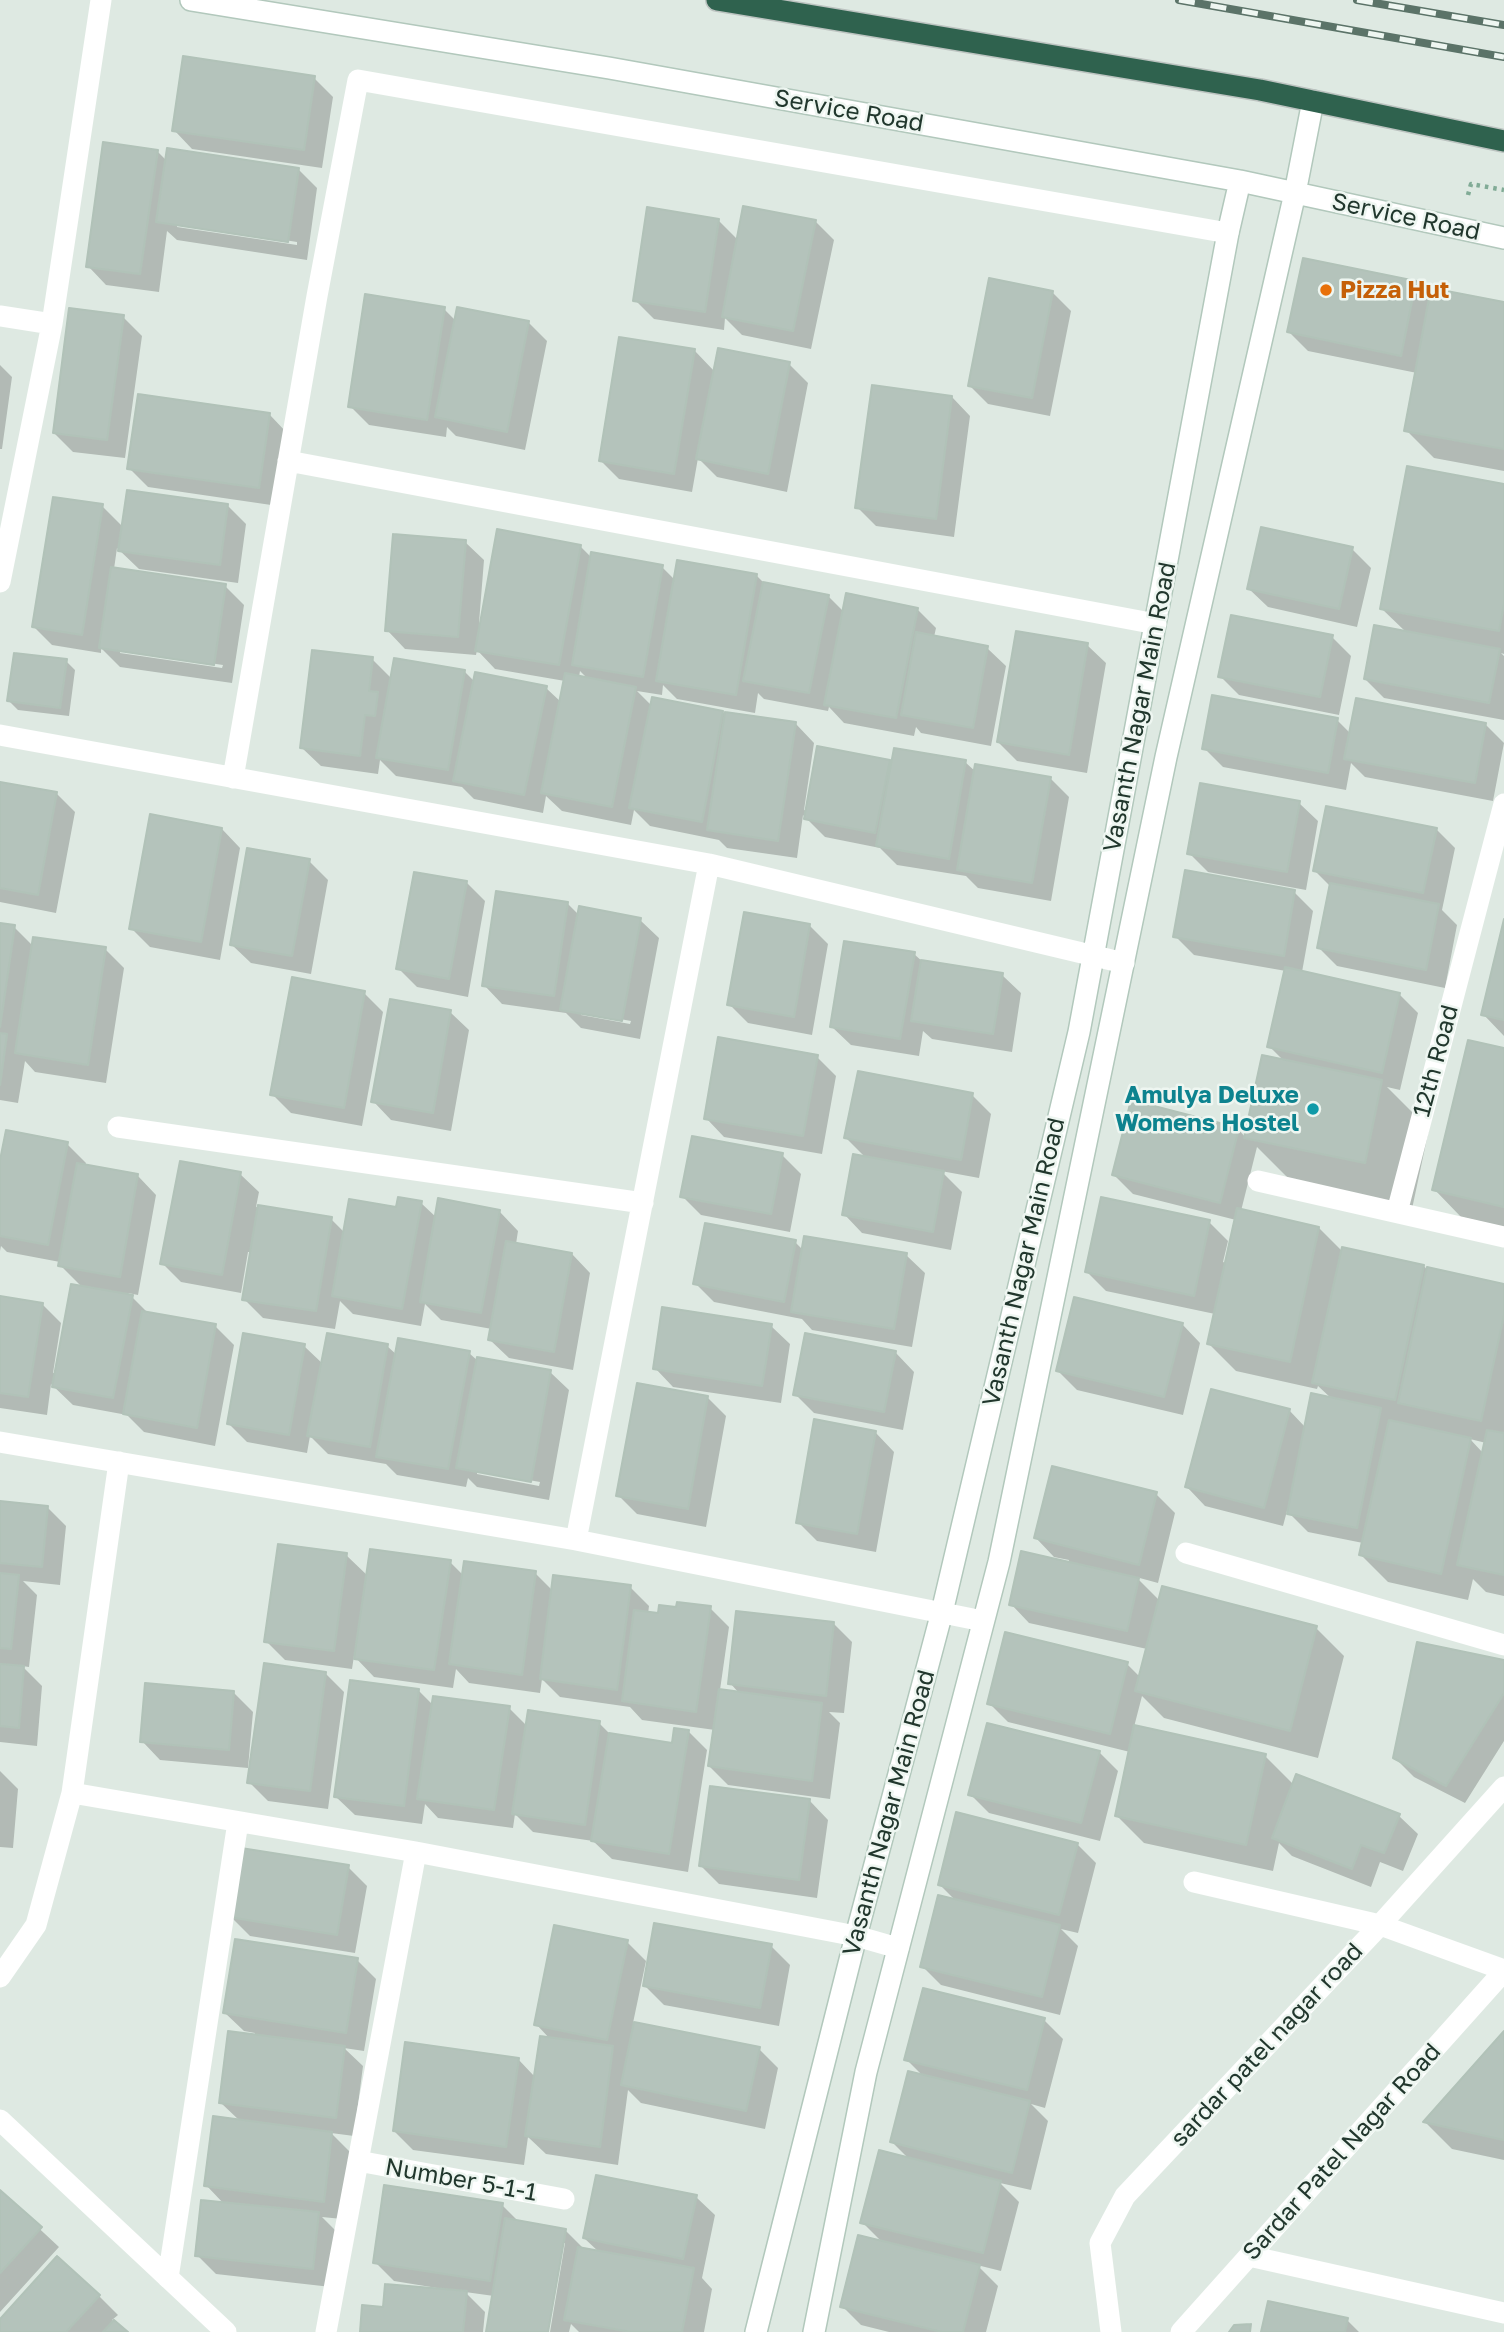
<!DOCTYPE html>
<style>
body{margin:0}
canvas{display:block;background:#dee9e2}
</style>
<canvas width="1504" height="2332"></canvas>
<script>
const context = document.querySelector('canvas').getContext('2d');
context.lineJoin = 'round';
function paint(path, color) {
  context.fillStyle = color;
  context.fill(path, 'evenodd');
}
function poly(rows) {
  const path = new Path2D();
  for (const r of rows) {
    path.moveTo(r[0], r[1]);
    for (let i = 2; i < r.length; i += 2) path.lineTo(r[i], r[i + 1]);
  }
  return path;
}
function trace(path, color, width, dash) {
  context.strokeStyle = color;
  context.lineWidth = width;
  context.lineCap = dash ? 'butt' : 'round';
  context.setLineDash(dash || []);
  context.stroke(path);
}
function write(font, color, halo, rows, align = 'center') {
  context.font = font + ' "Golos Text",sans-serif';
  context.lineWidth = 5;
  context.setLineDash([]);
  context.textBaseline = 'middle';
  context.strokeStyle = halo;
  context.fillStyle = color;
  for (const [text, x, y, turn = 0] of rows) {
    context.save();
    context.translate(x, y);
    context.rotate((+turn || 0) * Math.PI / 180);
    context.textAlign = isNaN(turn) ? turn : align;
    if (halo) context.strokeText(text, 0, 0);
    context.fillText(text, 0, 0);
    context.restore();
  }
}
paint(poly([
 [314,78,333,97,322,168,192,149,174,130],
 [157,151,167,161,298,169,317,188,307,260,177,240,167,231,159,292,106,285,88,266],
 [177,223,297,242,297,245,177,227],
 [719,221,738,240,815,221,834,240,811,349,742,335,725,318,724,330,654,319,635,300],
 [1415,283,1431,299,1504,304,1504,471,1434,458,1406,430,1417,373,1308,351,1289,332],
 [1052,292,1071,311,1050,416,988,404,969,385],
 [444,309,456,321,528,322,547,341,525,450,456,436,447,427,446,437,369,425,350,406],
 [123,317,142,336,125,458,73,452,54,433],
 [695,351,715,372,789,364,808,383,787,492,717,477,698,458,692,492,619,479,600,460],
 [0,365,12,377,2,449,0,449],
 [952,397,970,416,954,537,876,526,857,507],
 [270,415,288,434,278,506,148,487,129,468],
 [1504,486,1504,654,1501,653,1504,656,1504,720,1384,698,1365,679,1407,633,1382,609],
 [227,505,246,524,238,583,139,569,117,548,114,569,225,586,244,605,232,683,120,667,101,648,101,653,52,645,34,627,102,506,123,527],
 [120,650,223,665,222,668,120,653],
 [465,542,484,560,479,623,482,623,580,546,592,558,662,567,675,580,756,575,765,584,828,596,844,612,917,609,936,628,934,637,987,648,1006,666,991,746,921,733,916,727,914,736,844,723,829,707,828,711,764,699,758,693,755,713,677,699,663,685,662,695,637,691,652,706,723,712,726,716,796,724,814,743,804,810,807,811,889,761,893,765,965,762,976,772,1050,778,1069,797,1051,901,978,888,966,876,897,865,880,848,825,837,803,815,797,858,727,848,719,840,650,826,634,810,631,825,562,811,546,796,543,813,474,799,462,787,396,776,380,760,378,774,321,766,302,748,372,659,392,679,465,672,475,682,546,688,561,702,565,681,495,669,477,650,476,655,405,649,387,630],
 [580,671,589,680,579,677],
 [1352,549,1371,568,1357,627,1268,607,1249,589],
 [1332,637,1351,656,1339,715,1239,695,1220,676],
 [1087,645,1106,663,1087,773,1017,761,998,742],
 [66,661,75,670,69,716,18,710,9,701],
 [1337,720,1351,734,1485,724,1504,743,1493,801,1365,777,1351,763,1346,790,1223,767,1204,748],
 [0,783,56,793,75,812,56,913,0,902],
 [1299,803,1318,821,1306,890,1208,872,1189,853],
 [222,829,240,848,220,960,150,947,131,928],
 [1436,829,1455,848,1442,910,1457,925,1445,988,1337,966,1319,948,1331,887,1315,871],
 [309,861,328,880,311,974,251,963,232,945],
 [467,883,485,901,468,997,417,987,398,968],
 [1294,892,1313,911,1302,972,1399,994,1418,1013,1400,1090,1387,1087,1429,1129,1412,1209,1294,1184,1257,1147,1241,1211,1319,1228,1343,1252,1424,1266,1428,1271,1504,1286,1504,1596,1486,1592,1473,1579,1468,1600,1388,1582,1361,1555,1363,1543,1308,1532,1287,1511,1283,1526,1205,1506,1187,1487,1289,1410,1306,1428,1332,1399,1318,1386,1317,1389,1236,1371,1209,1344,1215,1314,1106,1291,1087,1272,1209,1222,1228,1241,1223,1262,1226,1263,1236,1220,1133,1194,1114,1175,1238,1129,1246,1138,1284,1061,1269,1046,1286,971,1194,955,1175,936],
 [1470,1439,1486,1443,1483,1453],
 [567,903,579,915,640,920,659,938,640,1039,581,1028,566,1013,502,1004,484,985],
 [581,1012,631,1021,630,1024,581,1015],
 [0,925,14,927,33,946,105,949,124,968,106,1083,35,1072,25,1061,18,1103,0,1100],
 [810,926,828,944,812,1035,748,1023,729,1004],
 [1504,927,1504,1036,1483,1014],
 [914,954,923,962,1002,975,1021,993,1012,1052,932,1039,923,1031,919,1056,851,1045,832,1027],
 [364,993,383,1012,362,1126,291,1113,272,1094],
 [450,1012,469,1030,451,1131,391,1120,373,1101],
 [1504,1050,1504,1227,1461,1217,1434,1189],
 [817,1057,836,1076,822,1154,724,1137,706,1118],
 [972,1095,991,1114,979,1178,941,1171,962,1192,951,1250,862,1233,844,1214,867,1159,846,1138],
 [67,1144,86,1163,85,1166,138,1176,156,1195,138,1295,128,1293,149,1314,215,1326,234,1345,215,1446,144,1432,127,1415,73,1405,51,1384,47,1415,0,1408,0,1298,42,1304,61,1323,53,1373,56,1373,83,1288,60,1265,60,1262,7,1252,1,1246,0,1251,0,1170],
 [782,1155,801,1174,790,1232,701,1215,682,1196],
 [240,1174,259,1192,256,1207,331,1219,345,1233,397,1209,421,1203,437,1218,500,1212,518,1231,516,1244,572,1254,590,1273,573,1370,509,1358,490,1340,492,1329,441,1320,425,1304,421,1326,353,1314,340,1301,335,1329,263,1318,244,1299,252,1252,248,1252,241,1293,181,1282,162,1263],
 [795,1242,804,1251,906,1255,925,1273,912,1347,812,1330,802,1319,714,1302,695,1283],
 [1182,1324,1200,1343,1183,1415,1077,1390,1058,1371],
 [771,1326,790,1344,781,1403,673,1387,655,1368],
 [304,1346,323,1364,387,1346,397,1355,469,1353,478,1361,550,1372,569,1390,549,1500,477,1487,468,1478,466,1487,397,1475,386,1464,328,1454,310,1436,307,1453,247,1442,228,1423],
 [477,1471,540,1482,539,1486,477,1474],
 [896,1353,914,1372,903,1430,814,1413,795,1394],
 [707,1397,726,1416,706,1527,637,1514,618,1495],
 [876,1433,894,1452,876,1552,817,1541,798,1522],
 [1156,1494,1175,1513,1158,1583,1136,1577,1160,1601,1316,1628,1344,1656,1318,1758,1164,1718,1142,1696,1134,1727,1265,1756,1294,1785,1399,1816,1418,1834,1403,1871,1380,1862,1371,1887,1292,1856,1279,1843,1273,1871,1144,1843,1116,1815,1130,1752,1008,1722,989,1703,1127,1664,1140,1677,1147,1649,1029,1623,1011,1604,1068,1563,1069,1560,1054,1557,1036,1538],
 [0,1503,47,1507,66,1526,60,1585,23,1581,37,1595,29,1667,22,1666,42,1686,37,1746,0,1742],
 [346,1555,368,1576,450,1562,464,1576,535,1573,553,1591,630,1587,649,1606,648,1614,659,1615,710,1608,729,1627,720,1690,739,1693,730,1683,833,1623,852,1642,844,1713,829,1712,840,1723,830,1799,728,1785,709,1766,715,1730,642,1720,630,1707,560,1697,542,1679,540,1693,469,1683,456,1669,453,1688,374,1677,354,1656,352,1669,285,1660,266,1641],
 [1504,1662,1504,1741,1465,1803,1414,1777,1395,1758],
 [325,1673,344,1692,328,1809,268,1801,249,1782],
 [418,1690,433,1705,509,1708,527,1726,599,1723,611,1735,673,1745,689,1732,707,1750,688,1872,612,1859,593,1841,533,1832,515,1814,513,1828,438,1818,425,1804,422,1824,355,1815,336,1797],
 [234,1693,253,1712,248,1768,160,1760,142,1741],
 [1099,1752,1118,1771,1100,1841,989,1813,970,1794],
 [0,1771,18,1789,13,1848,0,1847],
 [810,1801,828,1820,817,1898,719,1884,701,1866],
 [1077,1844,1096,1863,1078,1933,1061,1929,1078,1946,1060,2015,941,1985,922,1966,956,1901,940,1885],
 [348,1867,367,1886,355,1953,250,1936,231,1917],
 [627,1942,646,1961,633,2023,759,2049,778,2068,765,2129,641,2103,628,2090,618,2165,546,2154,528,2137,524,2165,413,2150,394,2131,518,2059,535,2077,550,2039,536,2024],
 [771,1946,790,1965,779,2026,664,2005,645,1986],
 [357,1960,376,1979,364,2051,344,2048,363,2066,354,2136,331,2133,350,2152,342,2219,322,2217,337,2232,331,2287,216,2274,197,2255,224,2204,206,2185,240,2121,221,2103,255,2033,244,2031,225,2013],
 [1044,2020,1063,2039,1045,2108,1031,2104,1048,2121,1031,2190,1000,2183,1019,2202,1001,2271,977,2265,998,2286,986,2332,889,2332,861,2325,842,2306,883,2243,862,2222,910,2160,892,2142,923,2076,906,2059],
 [1504,2033,1504,2160,1452,2149,1425,2122],
 [0,2192,59,2247,0,2312],
 [696,2197,715,2215,702,2278,712,2289,704,2332,579,2332,571,2324,569,2332,550,2332,565,2243,561,2243,546,2332,488,2332,494,2296,465,2292,485,2312,483,2332,361,2332,385,2309,437,2290,437,2288,394,2281,375,2262,502,2205,520,2223,565,2230,585,2250,600,2253,584,2238],
 [99,2296,118,2315,112,2320,125,2332,0,2332,0,2322],
 [1347,2320,1359,2332,1263,2332]
]), '#0003');
const building = poly([
 [183,56,315,76,304,150,172,131,183,56],
 [103,142,158,150,140,274,86,267,103,142],
 [167,148,299,168,288,242,156,222,167,148],
 [743,206,816,220,793,331,722,317,743,206],
 [647,207,719,219,705,312,633,301,647,207],
 [1303,258,1416,281,1401,356,1287,332,1303,258],
 [989,278,1053,291,1032,398,968,386,989,278],
 [1431,288,1504,302,1504,449,1404,431,1431,288],
 [365,294,445,307,427,420,348,407,365,294],
 [457,307,529,321,507,432,435,417,457,307],
 [69,308,124,315,107,440,53,433,69,308],
 [619,337,695,349,674,474,599,461,619,337],
 [718,348,790,362,768,474,696,459,718,348],
 [872,385,952,396,936,519,855,508,872,385],
 [138,394,270,413,259,488,127,469,138,394],
 [1407,466,1504,484,1504,604,1499,631,1380,609,1407,466],
 [127,490,228,504,220,565,118,551,127,490],
 [53,497,103,504,82,635,32,627,53,497],
 [1261,527,1353,547,1339,609,1247,589,1261,527],
 [497,529,581,545,559,665,475,651,497,529],
 [393,534,466,540,458,637,385,631,393,534],
 [591,552,663,565,643,677,572,665,591,552],
 [677,560,757,574,736,695,656,681,677,560],
 [111,567,226,584,214,665,99,648,111,567],
 [763,582,829,595,809,693,743,681,763,582],
 [846,593,918,608,896,718,824,705,846,593],
 [1231,615,1333,635,1320,697,1218,677,1231,615],
 [1374,625,1500,649,1489,703,1364,679,1374,625],
 [1016,631,1088,643,1069,755,997,742,1016,631],
 [916,632,988,646,973,728,901,715,916,632],
 [312,650,373,657,369,691,378,692,375,716,365,715,360,756,300,748,312,650],
 [14,653,67,659,60,708,7,701,14,653],
 [394,658,465,670,448,770,376,758,394,658],
 [475,672,547,686,524,795,453,781,475,672],
 [565,673,636,687,612,807,541,793,565,673],
 [1212,695,1338,718,1328,773,1202,749,1212,695],
 [652,697,723,711,702,822,629,808,652,697],
 [1356,698,1486,723,1475,783,1344,759,1356,698],
 [725,712,796,722,778,841,707,830,725,712],
 [817,746,890,760,875,833,804,819,817,746],
 [894,748,966,760,949,859,876,846,894,748],
 [975,764,1051,777,1032,883,957,870,975,764],
 [0,782,57,792,38,895,0,888,0,782],
 [1200,783,1300,801,1287,872,1187,854,1200,783],
 [1326,806,1437,828,1423,893,1313,871,1326,806],
 [150,814,222,828,201,942,129,929,150,814],
 [247,848,310,859,292,956,230,945,247,848],
 [1185,870,1295,890,1284,956,1173,937,1185,870],
 [414,872,467,881,449,979,396,969,414,872],
 [1330,883,1439,904,1426,970,1317,948,1330,883],
 [496,891,568,902,554,996,482,986,496,891],
 [579,906,641,918,622,1021,560,1010,579,906],
 [744,912,810,924,794,1017,727,1005,744,912],
 [1504,919,1504,1020,1481,1015,1504,919],
 [0,923,15,925,0,1027,0,923],
 [33,937,106,947,88,1065,15,1053,33,937],
 [844,941,915,952,900,1039,830,1027,844,941],
 [921,960,1003,973,993,1034,911,1021,921,960],
 [1285,967,1400,993,1382,1073,1267,1047,1285,967],
 [292,977,365,991,344,1108,270,1095,292,977],
 [390,999,451,1010,433,1113,371,1102,390,999],
 [0,1033,7,1034,0,1085,0,1033],
 [718,1037,818,1055,803,1136,704,1119,718,1037],
 [1468,1040,1504,1048,1504,1207,1432,1190,1468,1040],
 [1262,1055,1382,1080,1365,1163,1244,1138,1262,1055],
 [858,1071,973,1093,961,1160,844,1138,858,1071],
 [1131,1100,1239,1128,1220,1203,1112,1175,1131,1100],
 [6,1130,68,1142,48,1245,0,1236,0,1160,6,1130],
 [692,1136,783,1153,771,1214,680,1197,692,1136],
 [853,1154,944,1171,933,1232,842,1215,853,1154],
 [180,1161,241,1172,222,1275,160,1264,180,1161],
 [77,1163,138,1174,120,1277,58,1266,77,1163],
 [398,1197,422,1201,402,1309,332,1296,349,1199,396,1207,398,1197],
 [1101,1197,1210,1220,1194,1296,1085,1272,1101,1197],
 [438,1198,500,1210,481,1313,420,1302,438,1198],
 [258,1205,332,1217,316,1311,242,1300,258,1205],
 [1237,1208,1319,1227,1290,1362,1207,1344,1237,1208],
 [705,1223,796,1240,784,1302,693,1284,705,1223],
 [804,1236,907,1253,894,1329,791,1312,804,1236],
 [506,1241,572,1253,554,1352,488,1340,506,1241],
 [1342,1247,1424,1265,1395,1400,1312,1383,1342,1247],
 [1427,1267,1504,1284,1504,1315,1481,1421,1398,1403,1427,1267],
 [71,1284,133,1295,113,1398,52,1387,71,1284],
 [0,1296,43,1303,28,1397,0,1393,0,1296],
 [1074,1297,1183,1323,1164,1397,1056,1371,1074,1297],
 [662,1307,772,1324,762,1386,653,1369,662,1307],
 [142,1311,216,1324,197,1428,123,1414,142,1311],
 [243,1333,305,1344,289,1435,227,1424,243,1333],
 [327,1333,388,1344,370,1447,307,1436,327,1333],
 [805,1333,896,1351,884,1412,793,1395,805,1333],
 [398,1338,470,1351,448,1469,376,1457,398,1338],
 [477,1357,551,1370,531,1482,456,1468,477,1357],
 [637,1383,708,1396,688,1509,616,1496,637,1383],
 [1211,1389,1290,1409,1264,1508,1185,1487,1211,1389],
 [1311,1393,1381,1408,1357,1528,1287,1514,1311,1393],
 [814,1419,876,1431,857,1534,796,1523,814,1419],
 [1389,1420,1471,1438,1441,1574,1359,1555,1389,1420],
 [1487,1430,1504,1433,1504,1575,1457,1565,1487,1430],
 [1052,1466,1157,1492,1139,1565,1034,1538,1052,1466],
 [0,1501,48,1506,42,1567,0,1563,0,1501],
 [278,1544,347,1553,334,1651,264,1642,278,1544],
 [370,1549,451,1560,434,1670,354,1659,370,1549],
 [1021,1551,1139,1578,1127,1631,1009,1605,1021,1551],
 [464,1561,536,1571,522,1675,449,1664,464,1561],
 [0,1573,19,1575,11,1649,0,1648,0,1573],
 [553,1575,631,1585,617,1690,540,1679,553,1575],
 [1162,1586,1317,1626,1290,1731,1135,1691,1162,1586],
 [677,1602,711,1606,696,1712,622,1701,634,1610,658,1613,659,1605,676,1607,677,1602],
 [736,1611,834,1622,826,1696,728,1684,736,1611],
 [1005,1632,1128,1662,1110,1734,987,1704,1005,1632],
 [1417,1642,1504,1660,1504,1693,1446,1786,1393,1758,1417,1642],
 [264,1663,326,1672,310,1791,247,1783,264,1663],
 [0,1664,24,1666,19,1728,0,1726,0,1664],
 [350,1680,419,1689,404,1806,334,1797,350,1680],
 [145,1683,234,1691,229,1750,140,1742,145,1683],
 [719,1689,822,1703,812,1781,708,1766,719,1689],
 [433,1696,510,1706,494,1810,417,1799,433,1696],
 [528,1710,600,1721,585,1825,512,1814,528,1710],
 [987,1723,1100,1751,1081,1823,968,1795,987,1723],
 [1134,1725,1266,1754,1246,1845,1115,1816,1134,1725],
 [674,1728,689,1730,669,1854,591,1841,609,1733,672,1743,674,1728],
 [1296,1774,1400,1814,1384,1853,1361,1845,1352,1869,1272,1838,1296,1774],
 [710,1786,810,1799,799,1880,699,1866,710,1786],
 [956,1812,1078,1843,1059,1915,938,1885,956,1812],
 [241,1848,349,1865,337,1935,229,1917,241,1848],
 [938,1895,1060,1925,1042,1997,920,1967,938,1895],
 [654,1923,772,1944,760,2008,643,1986,654,1923],
 [554,1925,628,1940,607,2040,534,2025,554,1925],
 [235,1939,358,1958,346,2033,223,2013,235,1939],
 [923,1988,1045,2018,1027,2090,904,2060,923,1988],
 [634,2022,760,2047,746,2111,621,2085,634,2022],
 [228,2031,345,2046,336,2118,219,2103,228,2031],
 [1504,2031,1504,2140,1423,2122,1504,2031],
 [540,2036,613,2046,600,2147,525,2136,540,2036],
 [405,2042,519,2058,506,2147,393,2131,405,2042],
 [908,2071,1030,2101,1012,2173,890,2142,908,2071],
 [213,2116,332,2132,324,2202,204,2186,213,2116],
 [879,2150,1001,2181,983,2253,860,2223,879,2150],
 [596,2175,697,2195,683,2259,583,2238,596,2175],
 [384,2185,503,2203,490,2281,373,2263,384,2185],
 [0,2190,42,2227,0,2273,0,2190],
 [201,2200,319,2212,313,2269,195,2256,201,2200],
 [505,2218,566,2229,548,2332,486,2332,505,2218],
 [858,2235,980,2265,963,2332,942,2332,840,2307,858,2235],
 [578,2247,694,2268,682,2332,631,2332,564,2320,578,2247],
 [57,2256,100,2295,66,2332,0,2332,0,2319,57,2256],
 [385,2284,467,2291,463,2332,360,2332,362,2305,383,2307,385,2284],
 [1268,2301,1348,2318,1345,2332,1261,2332,1268,2301],
 [114,2320,128,2332,103,2332,114,2320],
 [1251,2324,1250,2332,1229,2332,1234,2325,1251,2324]
]);
paint(building, '#b4c3bb');
trace(building, '#b1c2b8', 2);
const secondary = poly([
 [191,0,609,68,1240,181,1504,238],
 [756,2332,856,1936,942,1612,1079,1032,1228,233,1240,181],
 [814,2332,866,2072,999,1562,1166,757,1295,193,1313,101]
]);
const highway = poly([
 [717,0,1260,90,1504,141]
]);
trace(secondary, '#b2c8bc', 24);
trace(highway, '#bcc3c0', 24);
trace(poly([
 [1468,195,1471,184,1504,190]
]), '#81ab96', 4.5, [3.5, 5]);
trace(poly([
 [0,316,52,324],
 [288,461,1156,624],
 [0,582,52,324,101,0],
 [0,735,709,864,1124,963],
 [233,778,317,296,358,80,1228,233],
 [118,1127,643,1203],
 [1258,1181,1504,1237],
 [1397,1212,1504,804],
 [0,1442,576,1540,983,1621],
 [576,1540,709,864],
 [1186,1553,1504,1645],
 [72,1793,416,1852,856,1936,898,1948],
 [1194,1882,1380,1925,1504,1970],
 [0,1977,36,1925,72,1793,119,1462],
 [0,2120,226,2332],
 [358,2161,564,2199],
 [1249,2256,1504,2313],
 [168,2278,238,1822],
 [326,2332,416,1852],
 [1111,2332,1100,2243,1125,2196,1380,1925,1504,1787],
 [1181,2332,1504,1971]
]), '#fff', 21);
trace(secondary, '#fff', 21);
trace(highway, '#2f624e', 21);
const rail = poly([
 [1179,0,1504,57],
 [1357,0,1504,25]
]);
trace(rail, '#5b7368', 8);
trace(rail, '#eef6f1', 5, [16]);
for (const [x, y, r, color] of [
 [1326,290,7,"#e8710a"],
 [1313,1109,7,"#0f9aa8"]
]) {
  const dot = new Path2D();
  dot.arc(x, y, r, 0, 2 * Math.PI);
  context.fillStyle = color;
  context.fill(dot);
  trace(dot, '#eef6f1', 2.5);
}
write('24px', '#21372d', '#eef6f1', [
 ["Service Road",849,111,10],
 ["Service Road",1406,217,12],
 ["Vasanth Nagar Main Road",1140,707,-79],
 ["12th Road",1436,1061,-75],
 ["Vasanth Nagar Main Road",1024,1262,-77],
 ["Vasanth Nagar Main Road",889,1813,-75],
 ["sardar patel nagar road",1267,2045,-47],
 ["Sardar Patel Nagar Road",1342,2152,-48],
 ["Number 5-1-1",461,2180,10]
]);
write('bold 24px', '#c56008', '#eef6f1', [
 ["Pizza Hut",1340,290]
], 'left');
write('bold 24px', '#0d838f', '#eef6f1', [
 ["Amulya Deluxe",1299,1095],
 ["Womens Hostel",1299,1123]
], 'right');
</script>
